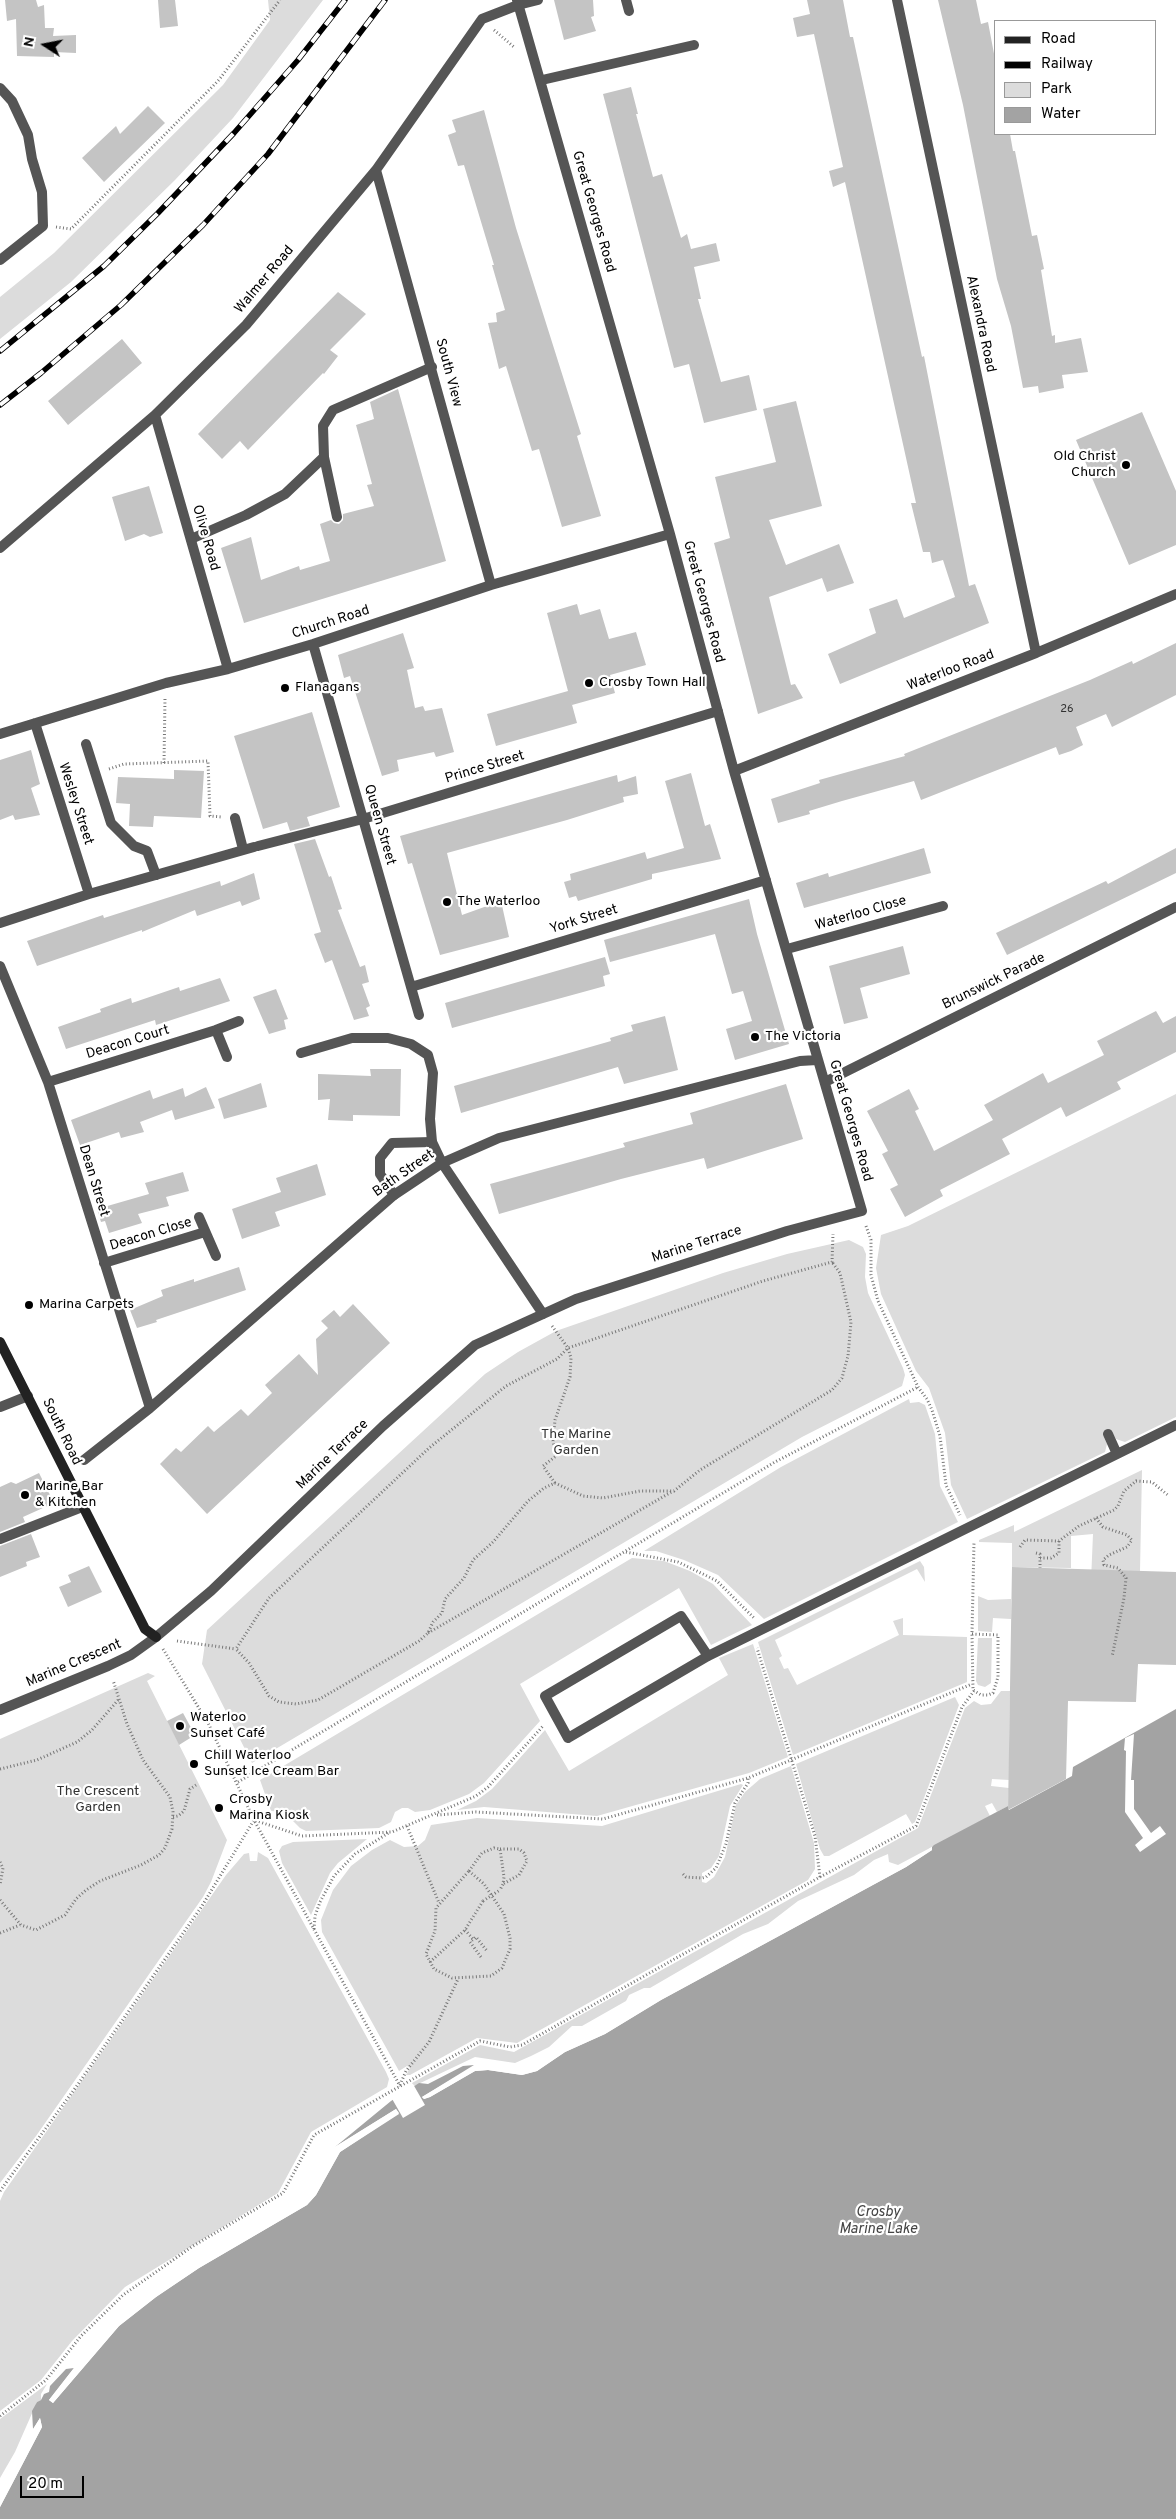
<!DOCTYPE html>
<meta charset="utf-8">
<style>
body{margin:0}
#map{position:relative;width:1176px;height:2519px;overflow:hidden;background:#fff;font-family:Overpass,sans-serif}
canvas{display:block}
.legend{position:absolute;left:994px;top:20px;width:162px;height:115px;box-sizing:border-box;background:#fff;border:1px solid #999;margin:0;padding:6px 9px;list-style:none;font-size:15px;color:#000}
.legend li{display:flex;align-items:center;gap:10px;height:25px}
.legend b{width:25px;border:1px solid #999}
.north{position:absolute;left:20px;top:20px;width:50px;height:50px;-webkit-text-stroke:4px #fff;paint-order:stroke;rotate:281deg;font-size:14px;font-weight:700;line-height:20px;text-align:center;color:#000}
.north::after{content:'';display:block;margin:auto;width:18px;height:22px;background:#000;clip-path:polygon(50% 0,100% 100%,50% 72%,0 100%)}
.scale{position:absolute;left:20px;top:2476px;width:64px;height:22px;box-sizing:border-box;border:2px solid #000;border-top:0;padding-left:6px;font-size:15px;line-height:18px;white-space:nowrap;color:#000;-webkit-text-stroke:4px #fff;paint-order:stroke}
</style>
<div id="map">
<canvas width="1176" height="2519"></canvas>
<ul class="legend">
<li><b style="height:6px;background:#222"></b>Road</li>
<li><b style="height:6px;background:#000"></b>Railway</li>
<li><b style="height:14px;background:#dcdcdc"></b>Park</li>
<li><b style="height:14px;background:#a3a3a3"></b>Water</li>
</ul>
<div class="north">N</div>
<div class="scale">20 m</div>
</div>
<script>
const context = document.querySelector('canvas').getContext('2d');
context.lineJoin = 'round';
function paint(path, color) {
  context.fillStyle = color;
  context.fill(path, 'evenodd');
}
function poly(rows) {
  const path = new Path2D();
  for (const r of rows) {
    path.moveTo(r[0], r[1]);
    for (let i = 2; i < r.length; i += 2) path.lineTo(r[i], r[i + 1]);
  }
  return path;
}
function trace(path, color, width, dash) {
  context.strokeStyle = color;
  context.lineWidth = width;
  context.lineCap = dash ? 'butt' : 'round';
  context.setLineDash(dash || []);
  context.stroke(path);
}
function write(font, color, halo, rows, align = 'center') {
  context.font = font + ' Overpass,sans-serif';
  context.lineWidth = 4.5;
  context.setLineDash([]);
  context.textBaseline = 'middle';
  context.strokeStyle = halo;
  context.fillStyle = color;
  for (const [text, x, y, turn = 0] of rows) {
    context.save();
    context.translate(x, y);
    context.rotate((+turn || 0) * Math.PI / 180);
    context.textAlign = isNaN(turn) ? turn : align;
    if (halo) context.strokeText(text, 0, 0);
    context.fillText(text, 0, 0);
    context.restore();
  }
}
paint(poly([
 [268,0,323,0,233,118,175,180,71,282,0,339,0,297,54,253,223,85,270,20],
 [1176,1094,1176,1417,1125,1442,1116,1439,1111,1431,1103,1435,1107,1444,1105,1452,967,1519,951,1485,945,1433,929,1388,916,1371,881,1294,876,1268,881,1235,908,1226],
 [849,1240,863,1247,866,1254,865,1277,868,1293,903,1368,905,1375,902,1386,802,1437,252,1763,202,1664,207,1630,485,1374,518,1352,556,1331,723,1273,787,1254],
 [909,1399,910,1403,919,1402,925,1405,935,1434,940,1486,958,1522,764,1619,718,1575,684,1560,656,1551,644,1551,781,1467],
 [1142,1470,1140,1571,1091,1581,1093,1534,1071,1536,1071,1568,1012,1567,1012,1543,979,1542,979,1540,1014,1525,1014,1532],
 [632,1558,664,1561,690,1571,713,1584,752,1625,711,1645,679,1588,520,1684,540,1721,484,1783,469,1794,430,1810,415,1812,408,1808,402,1808,395,1812,391,1822,379,1828,306,1831,300,1828,284,1812,271,1811,260,1780],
 [920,1561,924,1567,925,1582,917,1569,775,1640,782,1656,779,1658,784,1669,788,1668,797,1685,899,1635,893,1621,903,1618,903,1635,967,1637,967,1682,793,1755,758,1642],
 [978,1596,988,1600,1011,1599,1011,1619,993,1618,992,1632,978,1631],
 [978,1638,992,1638,991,1683,985,1687,978,1685,976,1681],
 [753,1644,788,1757,749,1773,597,1816,484,1807,457,1810,476,1801,492,1789,545,1730,569,1771,728,1675,719,1658],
 [148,1673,155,1676,147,1681,227,1840,211,1882,203,1897,36,2136,0,2183,0,1739],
 [1001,1691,1010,1691,1009,1780,992,1779,991,1786,1009,1788,1008,1806,997,1812,992,1803,985,1806,990,1816,898,1865,889,1862,888,1854,874,1860,854,1875,798,1901,768,1924,743,1934,650,1988,644,1988,629,1995,626,2001,582,2026,572,2026,549,2047,531,2056,515,2063,475,2057,414,2086,412,2083,480,2045,514,2052,918,1828,965,1708,974,1701,981,1705,991,1704],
 [955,1697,959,1705,915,1822,912,1824,906,1814,829,1856,824,1856,820,1849,796,1764],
 [791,1766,814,1843,815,1869,808,1880,517,2043,477,2038,410,2075,406,2075,410,2068,407,2066,399,2071,322,1932,321,1920,333,1890,351,1866,372,1850,390,1840,404,1847,418,1846,425,1840,431,1825,477,1818,602,1826,741,1784,743,1785,730,1806,719,1856,711,1868,702,1873,702,1882,706,1883,714,1877,725,1857,736,1805,745,1792,760,1779],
 [367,1839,338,1863,330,1873,311,1915,282,1863,279,1851,282,1846,293,1842],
 [258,1852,268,1858,386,2072,389,2079,387,2087,311,2132,278,2193,125,2287,72,2341,41,2380,0,2411,0,2201,4,2192,226,1875,244,1854,249,1853,250,1861,257,1861],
 [47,2384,41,2394,41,2400,37,2402,15,2452,0,2478,0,2419]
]), '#dcdcdc');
paint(poly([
 [1176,1709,1176,2519,0,2519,0,2507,42,2427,40,2418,33,2429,32,2411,37,2402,41,2400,44,2394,49,2392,50,2386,66,2369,74,2368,49,2400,53,2403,119,2326,156,2297,199,2268,307,2205,316,2195,340,2152,399,2113,396,2109,335,2147,391,2101,419,2083,428,2084,463,2066,474,2065,422,2097,424,2099,430,2097,475,2071,488,2070,522,2075,537,2071,565,2052,605,2034,661,2000,906,1867,932,1850,932,1847,934,1845,1008,1806,1009,1810,1072,1776,1073,1767]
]), '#a3a3a3');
paint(poly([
 [1134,1734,1131,1780,1134,1780,1134,1809,1151,1833,1160,1826,1166,1834,1140,1852,1135,1845,1143,1838,1125,1812,1126,1751,1124,1750,1125,1738],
 [932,1847,932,1850,906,1867,661,2000,605,2034,565,2052,537,2071,522,2075,488,2070,475,2071,430,2097,424,2099,422,2097,476,2065,472,2069,489,2067,522,2072,536,2069,564,2050,603,2032,660,1998,905,1865],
 [413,2084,425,2105,403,2118,391,2097],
 [396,2109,399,2114,340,2152,316,2195,307,2205,199,2268,156,2297,119,2326,53,2403,49,2400,74,2368,73,2365,76,2369,53,2400,118,2324,155,2295,198,2266,306,2203,314,2194,339,2150,396,2113,336,2149,333,2148],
 [40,2418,42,2427,0,2507,0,2502,39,2426,39,2425,32,2431]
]), '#fff');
paint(poly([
 [5,0,36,0,38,7,44,5,45,28,54,28,53,36,76,35,76,53,54,52,54,57,17,56,16,19,7,21],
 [158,0,175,0,178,26,160,28],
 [554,0,593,0,594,16,591,17,596,31,564,40],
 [807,0,843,0,850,37,853,37,922,357,924,356,969,586,975,584,989,623,840,684,828,654,876,633,869,609,897,599,904,618,955,597,943,560,932,563,930,552,923,552,911,503,916,503,845,182,833,187,829,171,843,167,814,34,797,37,793,18,810,14],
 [938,0,976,0,981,24,988,22,995,59,995,134,1010,134,1013,151,1015,151,1032,236,1037,235,1044,269,1041,270,1052,336,1055,335,1055,343,1081,338,1088,372,1062,375,1064,388,1039,393,1038,386,1023,388,1011,326,997,279,963,105],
 [631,87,638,114,636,114,653,177,662,174,681,238,687,234,691,249,716,243,720,261,694,267,701,299,698,299,721,382,749,375,757,410,704,423,689,364,674,368,603,94],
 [148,106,165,123,104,182,82,158,116,126,120,134],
 [484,110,516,228,581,434,577,436,601,516,562,527,539,449,532,451,506,366,499,369,488,323,497,322,496,313,505,310,492,265,494,265,464,165,458,166,448,135,456,132,452,120],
 [338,292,366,314,330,350,338,356,324,374,323,373,248,450,240,441,222,459,198,434],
 [122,339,142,363,68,425,48,401],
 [398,389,446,561,244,623,221,548,251,537,261,580,299,566,300,570,330,561,320,524,331,520,334,523,339,524,343,520,343,514,374,506,367,485,372,484,356,425,374,419,370,402],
 [796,401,822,506,769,520,786,565,839,544,854,583,827,592,822,578,769,597,791,685,795,684,803,698,758,714,714,543,730,538,715,477,776,462,763,409],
 [1142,412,1176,491,1176,545,1129,565,1076,440],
 [149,486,163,533,150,537,144,534,125,541,112,497],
 [577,604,580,615,600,609,609,639,636,632,646,665,610,675,615,693,572,705,571,701,577,723,496,746,487,714,568,691,547,613],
 [403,633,414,668,407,670,415,708,423,706,425,711,442,708,454,752,436,757,434,752,397,760,399,771,382,776,350,676,344,678,338,655],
 [1176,643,1176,695,1112,727,1106,714,1076,727,1083,745,1071,751,1059,755,1056,747,921,800,914,781,842,801,809,811,810,814,778,823,771,799,820,783,819,780,905,756,904,754,1090,680,1132,661,1133,664],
 [312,712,340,807,307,817,310,826,290,831,287,822,263,829,234,736],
 [31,750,40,784,31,788,40,815,15,820,13,815,0,820,0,760],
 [174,770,204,771,201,818,154,816,153,827,129,826,130,804,116,803,118,777,174,779],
 [691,773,705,826,710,824,721,859,652,874,652,879,578,901,576,896,569,898,564,882,571,880,570,874,645,852,647,859,684,848,665,781],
 [617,775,618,782,636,776,638,794,623,797,624,802,567,820,447,853,462,915,501,901,509,937,440,955,412,863,408,864,400,836],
 [315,839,329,877,331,876,342,909,338,910,360,967,365,965,369,982,362,984,370,1006,366,1008,369,1016,354,1020,332,960,325,963,314,934,321,932,294,844],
 [924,848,931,873,804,908,796,883,828,873,829,877],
 [1176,848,1176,873,1007,955,996,933,1106,881,1108,884],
 [254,873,260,899,242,906,240,901,197,916,195,910,142,932,142,930,37,966,27,941,103,915,104,918,220,881,221,886],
 [749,899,757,934,789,1044,735,1060,726,1029,752,1021,743,991,732,994,715,934,610,962,604,940],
 [903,946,910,974,860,988,868,1018,844,1024,829,966],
 [605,957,610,974,603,976,605,986,452,1028,445,1003],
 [220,978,230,1001,156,1025,155,1020,66,1049,58,1027,101,1012,100,1009,131,998,132,1003,179,987,180,991],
 [276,989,288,1019,284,1020,286,1029,269,1034,253,997],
 [1156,1011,1163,1023,1176,1016,1176,1052,1117,1082,1121,1089,1066,1117,1061,1107,1002,1139,1010,1154,940,1190,943,1196,905,1217,890,1189,898,1185,882,1154,888,1151,867,1111,909,1089,919,1109,915,1111,934,1151,993,1120,984,1105,1043,1073,1048,1083,1104,1055,1097,1041],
 [665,1016,678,1070,624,1084,618,1067,461,1113,454,1086,611,1041,610,1038,633,1031,631,1025],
 [370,1069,401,1069,400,1116,353,1115,353,1121,328,1120,330,1099,318,1100,318,1074,371,1076],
 [261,1083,267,1107,224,1119,218,1099],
 [786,1084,803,1139,707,1169,704,1158,621,1179,499,1214,490,1184,625,1147,623,1143,693,1124,690,1113],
 [206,1087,215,1108,175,1120,172,1110,140,1122,144,1132,121,1138,119,1132,80,1145,71,1120,150,1090,153,1099,183,1088,185,1097],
 [317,1164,326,1195,275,1212,280,1226,242,1239,232,1209,281,1192,276,1178],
 [183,1172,189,1191,166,1197,169,1206,138,1214,142,1223,109,1233,105,1221,101,1222,97,1209,149,1194,145,1183],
 [239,1267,246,1290,156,1320,157,1322,137,1328,130,1310,163,1296,161,1290,194,1279,194,1282],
 [353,1304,390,1343,207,1514,160,1464,176,1448,181,1452,208,1426,214,1432,241,1409,248,1416,272,1393,265,1385,299,1354,318,1375,316,1339,328,1328,321,1321,334,1310,340,1317],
 [39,1473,54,1503,23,1517,25,1522,0,1532,0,1487,11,1482,16,1484],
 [31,1534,40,1557,26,1562,27,1566,0,1577,0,1546],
 [89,1566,102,1592,68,1607,59,1587,71,1582,68,1575],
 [1012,1567,1176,1572,1176,1665,1138,1664,1136,1702,1068,1701,1066,1779,1008,1810],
 [183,1713,195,1735,179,1745,167,1721]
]), '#c4c4c4');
trace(poly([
 [494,30,514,47],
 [56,227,71,229,218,81,280,0],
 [164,763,165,698],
 [109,769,124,764,208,761,210,816,222,817],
 [866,1226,871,1240,871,1275,878,1301,918,1387,927,1399,932,1410,940,1436,946,1485,960,1515],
 [552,1326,568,1348,763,1281,832,1262,833,1234],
 [555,1483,543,1466,556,1456,553,1441,555,1420,570,1377,571,1358,568,1348,557,1359,506,1386,429,1448,269,1598,236,1649,249,1663,269,1696,279,1702,296,1704,318,1700,419,1641,428,1633,433,1622,442,1613,445,1599,464,1578,473,1560,493,1542,528,1501,544,1488,555,1483,583,1496,603,1498,640,1491,674,1491,700,1470,832,1390,842,1378,848,1356,851,1322,840,1273,832,1262],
 [1096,1518,1103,1527,1127,1535,1132,1540,1127,1547,1109,1555,1103,1560,1104,1565,1118,1568,1126,1578,1124,1598,1112,1657],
 [1020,1547,1025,1540,1059,1541,1079,1526,1114,1510,1118,1506,1124,1491,1136,1481,1152,1482,1169,1496],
 [626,1552,678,1562,703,1574,717,1581,754,1618],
 [1036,1553,1040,1554,1040,1568],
 [1040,1558,1051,1558,1059,1553,1059,1541],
 [428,1633,673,1491],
 [972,1634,998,1635,998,1677,993,1693,988,1695,981,1695,973,1690,972,1634,974,1542],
 [177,1641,236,1649],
 [163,1649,208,1723,254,1820,400,2086],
 [0,1769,37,1760,77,1742,92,1730,119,1699],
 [238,1782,775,1462,918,1387],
 [437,1815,476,1812,603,1819,748,1778,972,1684],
 [173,1817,178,1816,184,1811,190,1789,196,1785],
 [407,1826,439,1903],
 [500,1849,519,1849,524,1853,527,1861,519,1875,503,1884],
 [0,1862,3,1868,0,1885],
 [469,1871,484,1884,504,1914,510,1938,510,1949,502,1968,491,1976,452,1978,434,1969,426,1954,435,1931,436,1908,469,1871],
 [469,1871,482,1853,494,1848,500,1849,504,1877,503,1884,500,1890],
 [683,1874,686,1877,702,1878,706,1877,716,1868,726,1844,735,1803,748,1783,748,1778],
 [820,1877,916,1826,962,1707,974,1691],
 [0,1900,21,1925,36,1930,65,1915,76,1899,86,1890,100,1881,141,1865,159,1855,165,1848,172,1829,173,1812,170,1797,143,1760,127,1724,113,1680],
 [314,1929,315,1916,320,1902,334,1876,355,1854,390,1832],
 [465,1930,473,1939],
 [0,1933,20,1925],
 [481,1957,470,1942,476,1937,487,1951],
 [430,1962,465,1930,483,1901],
 [400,2085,406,2071,429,2042,458,1979],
 [0,2191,76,2087,202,1906,254,1820,302,1836,392,1832,476,1796,488,1787,544,1725],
 [0,2416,46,2380,81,2336,123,2295,193,2246,283,2193,314,2135,480,2041,510,2047,522,2045,820,1877,815,1836,757,1648]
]), '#777', 3, [1, 2.5]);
trace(poly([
 [626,0,629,11],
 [518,5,538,0],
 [542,80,694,45],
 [0,88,12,101,28,135,32,159,42,192,43,226,0,260],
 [337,517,324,457,323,426,333,410,432,367],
 [191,539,246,515,285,494,324,457],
 [86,744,111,823,134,846,147,851,156,875],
 [235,818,243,849],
 [394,1195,380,1174,380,1158,392,1143,432,1142],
 [1108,1434,1117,1454],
 [708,1656,681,1616,545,1696,568,1738,708,1656,1176,1425]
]), '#555', 10);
trace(poly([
 [897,0,1036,653],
 [376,170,491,585],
 [155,415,228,669],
 [0,548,155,415,246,325,376,170,482,19,518,5],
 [313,644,419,1015],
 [0,734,166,683,228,669,313,644,491,585,670,534],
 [734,771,1036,653,1176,594],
 [258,846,363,819,718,711],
 [89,894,254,847],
 [0,923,89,894,35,723],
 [787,949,943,906],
 [0,966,48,1082,150,1408],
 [411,987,766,880],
 [216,1030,227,1057],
 [301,1053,352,1038,388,1038,411,1044,428,1055,433,1073,430,1119,432,1142,442,1163,543,1314],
 [48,1082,216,1030,239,1021],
 [825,1082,1176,907],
 [199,1217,216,1256],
 [104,1263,205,1232],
 [0,1407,28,1396],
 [84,1460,150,1408,394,1195,442,1163,499,1138,800,1061,817,1060],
 [0,1539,82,1507],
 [0,1710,108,1666,131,1655,156,1637,211,1591,383,1426,475,1345,576,1299,787,1231,862,1211,734,771,670,534,517,0]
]), '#555', 10);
trace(poly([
 [0,1342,145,1629,156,1637]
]), '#222', 10);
const rail = poly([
 [0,351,104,266,158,213,234,133,298,60,345,0],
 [0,405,41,373,121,305,203,225,268,154,385,0]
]);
trace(rail, '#000', 5.5);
trace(rail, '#fff', 4, [11]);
trace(poly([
 [483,1901,500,1890]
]), '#777', 3, [1, 2.5]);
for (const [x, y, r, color] of [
 [1126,465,5,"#000"],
 [589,683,5,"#000"],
 [285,688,5,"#000"],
 [447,902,5,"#000"],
 [755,1037,5,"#000"],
 [29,1305,5,"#000"],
 [25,1495,5,"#000"],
 [180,1726,5,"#000"],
 [194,1764,5,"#000"],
 [219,1808,5,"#000"]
]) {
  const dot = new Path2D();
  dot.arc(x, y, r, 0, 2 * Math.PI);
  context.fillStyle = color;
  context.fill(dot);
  trace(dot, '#fff', 2);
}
write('11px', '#313131', null, [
 ["26",1067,710]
]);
write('14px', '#000', '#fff', [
 ["Great Georges Road",593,212,74],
 ["Walmer Road",265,280,-50],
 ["Alexandra Road",980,324,78],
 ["South View",448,373,75],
 ["Olive Road",205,538,74],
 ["Great Georges Road",703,602,75],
 ["Church Road",331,623,-18],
 ["Waterloo Road",951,671,-21],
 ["Prince Street",485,768,-17],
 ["Wesley Street",75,804,72],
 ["Queen Street",379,825,74],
 ["Waterloo Close",861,914,-16],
 ["York Street",584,920,-17],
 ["Brunswick Parade",994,982,-26],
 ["Deacon Court",128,1043,-17],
 ["Great Georges Road",850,1121,74],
 ["Bath Street",404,1174,-35],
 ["Dean Street",93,1181,73],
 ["Deacon Close",151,1235,-17],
 ["Marine Terrace",697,1245,-18],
 ["South Road",61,1432,64],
 ["Marine Terrace",333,1455,-44],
 ["Marine Crescent",74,1664,-23]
]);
write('14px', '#000', '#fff', [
 ["Old Christ",1116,457,"right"],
 ["Church",1116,473,"right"],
 ["Crosby Town Hall",599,683],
 ["Flanagans",295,688],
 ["The Waterloo",457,902],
 ["The Victoria",765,1037],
 ["Marina Carpets",39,1305],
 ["Marine Bar",35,1487],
 ["& Kitchen",35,1503],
 ["Waterloo",190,1718],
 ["Sunset Café",190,1734],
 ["Chill Waterloo",204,1756],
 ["Sunset Ice Cream Bar",204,1772],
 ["Crosby",229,1800],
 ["Marina Kiosk",229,1816]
], 'left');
write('14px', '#333', '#fff', [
 ["The Marine",576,1435],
 ["Garden",576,1451],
 ["The Crescent",98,1792],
 ["Garden",98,1808]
]);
write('italic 15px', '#444', '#fff', [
 ["Crosby",878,2213],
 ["Marine Lake",878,2230]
]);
</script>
